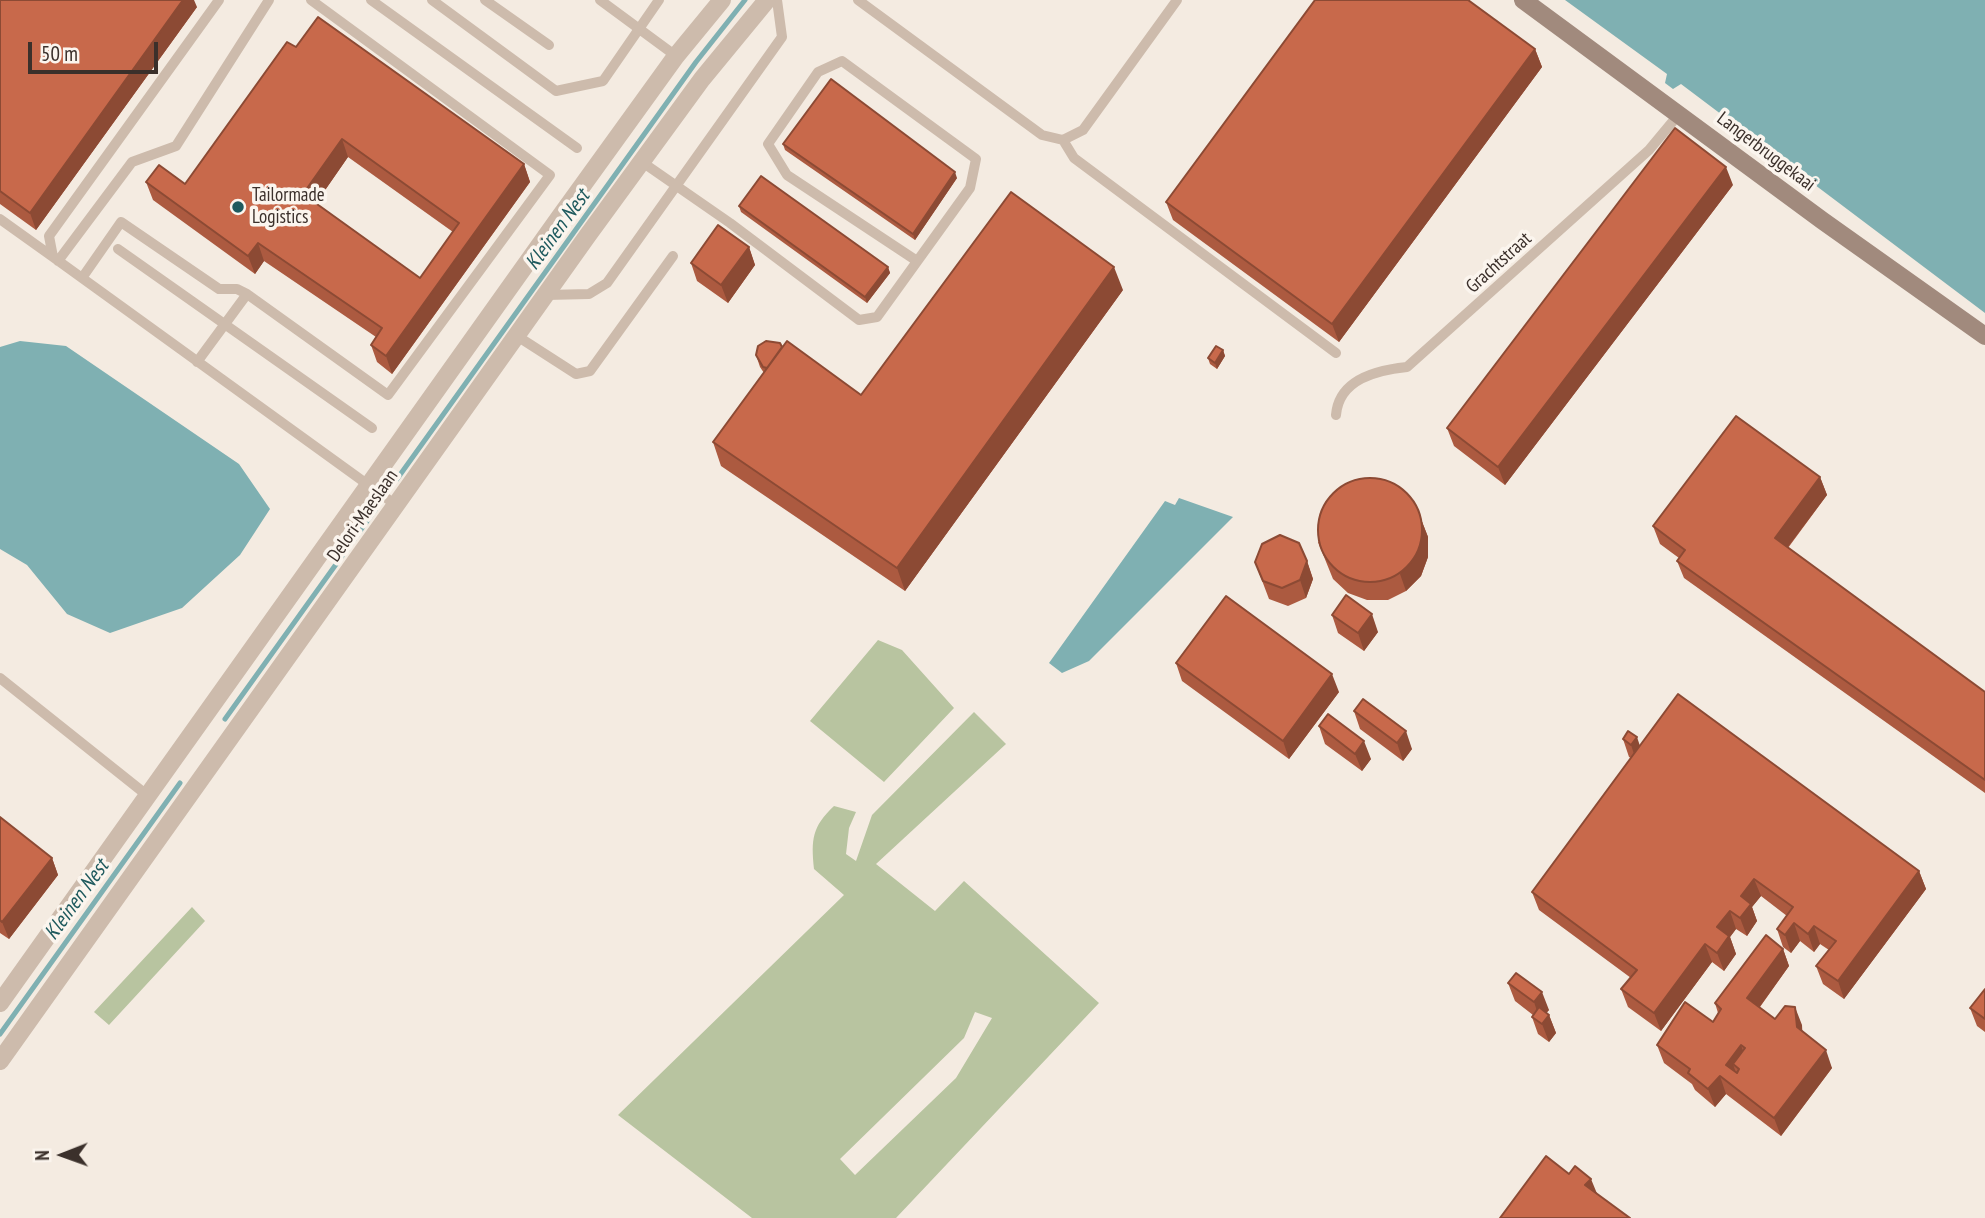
<!DOCTYPE html>
<style>
body{margin:0}
#map{position:relative;width:1985px;height:1218px;overflow:hidden;background:#f4ebe1;font-family:"PT Sans Narrow",sans-serif}
canvas{display:block}
.north{position:absolute;left:28px;top:1120px;width:70px;height:70px;-webkit-text-stroke:5px #fbf5ee;paint-order:stroke;rotate:269deg;font-size:19px;font-weight:700;line-height:28px;text-align:center;color:#3b302b}
.north::after{content:'';display:block;margin:auto;width:24px;height:32px;background:#3b302b;clip-path:polygon(50% 0,100% 100%,50% 72%,0 100%)}
.scale{position:absolute;left:28px;top:42px;width:130px;height:32px;box-sizing:border-box;border:4px solid #3b302b;border-top:0;padding-left:9px;font-size:21px;line-height:24px;white-space:nowrap;color:#3b302b;-webkit-text-stroke:5px #fbf5ee;paint-order:stroke}
</style>
<div id="map">
<canvas width="1985" height="1218"></canvas>
<div class="north">N</div>
<div class="scale">50 m</div>
</div>
<script>
const ctx = document.querySelector('canvas').getContext('2d');
ctx.lineJoin = 'round';
function paint(path, color) { ctx.fillStyle = color; ctx.fill(path, 'evenodd'); }
function stroke(path, color, width, dash) { ctx.strokeStyle = color; ctx.lineWidth = width; ctx.lineCap = dash ? 'butt' : 'round'; ctx.setLineDash(dash || []); ctx.stroke(path); }
function label(font, color, halo, rows, align = 'center') {
  ctx.font = font + ' "PT Sans Narrow",sans-serif'; ctx.lineWidth = 7; ctx.setLineDash([]); ctx.textBaseline = 'middle'; ctx.strokeStyle = halo; ctx.fillStyle = color; for (const [text, x, y, turn = 0] of rows) {
    ctx.save(); ctx.translate(x, y); ctx.rotate((+turn || 0) * Math.PI / 180); ctx.textAlign = isNaN(turn) ? turn : align; if (halo) ctx.strokeText(text, 0, 0); ctx.fillText(text, 0, 0); ctx.restore();
  }
}
paint(new Path2D(`
 M878,640L902,650L954,708L884,782L810,721Z
 M974,712L1006,744L876,864L935,911L964,881L1099,1003L896,1218H752L618,1115L844,895L814,869C811,839 812,827 834,806L856,812L849,828L846,854L856,861L872,815ZM975,1012L992,1018L956,1078L855,1175L840,1159L964,1038Z
 M192,907L205,921L109,1025L94,1012Z`), '#b8c4a0');
paint(new Path2D(`
 M1565,0H1985V313L1681,84L1673,89L1665,83L1667,74Z
 M20,341L66,346L239,464L270,509L240,555L182,608L110,633L67,614L27,565L0,549V347Z
 M1179,498L1233,517L1089,661L1062,673L1049,663L1165,501L1175,505Z`), '#7fb0b2');
stroke(new Path2D(`
 M397,479L696,62L745,0
 M225,719L375,510
 M0,1034L180,783`), '#7fb0b2', 5);
stroke(new Path2D(`
 M219,0L49,236L53,257L396,505
 M371,0L577,148
 M432,0L556,91L603,81L659,0
 M485,0L549,45
 M600,0L676,56
 M858,0L1042,135L1063,140L1074,158L1336,353
 M1063,140L1083,130L1177,0
 M642,162L730,223L859,320L877,317L970,188L976,159L842,61L818,72L768,144L787,175L917,261
 M0,219L53,257
 M118,249L372,428
 M58,261L132,162L176,146L269,0
 M82,278L121,222L219,289H237L247,294
 M546,295L589,294L607,283L782,37L777,0
 M517,336L576,374L590,371L673,256
 M197,362L247,294L388,395L550,175L311,0
 M1336,415C1339,379 1377,370 1407,367L1649,150L1679,114
 M0,678L148,796`), '#cdbbac', 10);
stroke(new Path2D(`
 M0,1003L559,218L676,56L722,0
 M0,1061L588,235L702,79L767,0`), '#cdbbac', 18);
stroke(new Path2D(`
 M1523,0L1823,221L1985,336`), '#a18a7d', 18);
paint(new Path2D(`
 M0,0L197,7L36,230L0,204Z
 M296,47L524,164L530,182L392,374L377,362L371,345L376,337L264,261L255,274L153,200L146,182L185,184ZM348,157L453,232L420,278L316,203Z
 M1535,49L1542,67L1339,342L1173,220L1166,202Z
 M783,144L957,178L915,240L785,150Z
 M1733,185L1505,485L1454,446L1447,428Z
 M739,206L888,267L890,273L867,303L741,212Z
 M749,247L755,265L728,303L697,281L691,263Z
 M1123,290L905,591L721,466L713,442L764,373L760,367L756,355L782,347L861,395Z
 M1223,350L1225,356L1217,369L1210,364L1208,358Z
 M1820,477L1827,495L1788,548L1985,692V793L1684,578L1677,561L1679,558L1660,544L1653,526Z
 M1421,519L1428,537V557L1421,576L1406,591L1388,600H1367L1348,593L1333,579L1318,542Z
 M1307,561L1313,579L1306,598L1288,606L1269,599L1255,562Z
 M1332,615L1378,632L1364,651L1338,633Z
 M1176,663L1339,692L1289,759L1182,681Z
 M1354,711L1412,749L1403,761L1360,729Z
 M1319,726L1371,759L1362,771L1325,744Z
 M1623,739L1919,871L1926,889L1844,999L1823,984L1816,966L1829,950L1820,944L1814,952L1800,941L1791,953L1783,947L1777,929L1787,916L1761,896L1752,907L1757,921L1747,936L1736,929L1730,937L1736,954L1724,971L1712,962L1661,1031L1628,1007L1621,989L1631,978L1539,910L1532,892L1631,758L1629,757Z
 M0,817L52,858L58,875L9,939L0,933Z
 M1783,949L1789,966L1760,1007L1775,1019L1802,1025V1031L1832,1068L1781,1136L1726,1094L1715,1107L1695,1090L1692,1084L1664,1063L1657,1045L1713,1022L1718,1013L1715,1003Z
 M1508,983L1549,1010L1546,1013L1549,1015L1556,1033L1549,1042L1538,1034L1532,1017L1533,1015L1515,1001Z
 M1985,989V1032L1977,1026L1970,1008Z`), '#ac5a40');
paint(new Path2D(`
 M183,0H194L197,7L36,230L30,213Z
 M1535,49L1542,67L1339,342L1332,324Z
 M342,139L348,157L310,212L303,194Z
 M524,164L530,182L392,374L386,356Z
 M1726,167L1733,185L1505,485L1498,467Z
 M955,172L957,178L915,240L913,234Z
 M258,243L264,261L255,274L248,256Z
 M749,247L755,265L728,303L721,285Z
 M888,267L890,273L867,303L865,297Z
 M1114,267L1123,290L905,591L897,568Z
 M1223,350L1225,356L1217,369L1215,363Z
 M1820,477L1827,495L1781,556L1775,538Z
 M1421,519L1428,537V557L1421,576L1406,591L1400,574Z
 M1307,561L1313,579L1306,598L1300,580Z
 M1372,614L1378,632L1364,651L1358,633Z
 M1332,674L1339,692L1289,759L1283,741Z
 M1406,731L1412,749L1403,761L1397,743Z
 M1637,737L1643,755L1637,763L1631,745Z
 M1364,741L1371,759L1362,771L1355,754Z
 M52,858L58,875L9,939L2,922Z
 M1919,871L1926,889L1844,999L1838,981Z
 M1754,879L1761,896L1752,907L1757,921L1747,936L1740,918L1741,896Z
 M1730,911L1736,929L1730,937L1736,954L1724,971L1717,953V927Z
 M1794,923L1800,941L1791,953L1785,935Z
 M1814,926L1820,944L1814,952L1808,934Z
 M1705,944L1712,962L1661,1031L1654,1013Z
 M1783,949L1789,966L1753,1016L1747,998Z
 M1542,992L1549,1010L1540,1020L1534,1002Z
 M1795,1007L1802,1025L1803,1045L1797,1027Z
 M1549,1015L1556,1033L1549,1042L1542,1024Z
 M1741,1045L1747,1063L1733,1064L1737,1076L1726,1065Z
 M1826,1050L1832,1068L1781,1136L1774,1118Z
 M1720,1076L1726,1094L1715,1107L1708,1089Z
 M1591,1179L1598,1196L1585,1185Z`), '#8c4a34');
const building = new Path2D(`
 M0,0H183L30,213L0,191Z
 M1315,0H1468L1535,49L1332,324L1166,202Z
 M318,17L524,164L386,356L371,345L382,328L258,243L248,256L146,182L159,165L185,184L287,42L296,47ZM342,139L459,223L420,278L303,194Z
 M831,79L955,172L913,234L783,144Z
 M1675,128L1726,167L1498,467L1447,428Z
 M761,176L888,267L865,297L739,206Z
 M1011,192L1114,267L897,568L713,442L787,341L861,395Z
 M718,225L749,247L721,285L691,263Z
 M766,341L780,343L782,347L767,368L763,367L756,355L758,346Z
 M1216,346L1223,350L1215,363L1208,358Z
 M1736,416L1820,477L1775,538L1985,692V780L1677,561L1685,550L1653,526Z
 M1318 530a52 52 0 1 1 104 0a52 52 0 1 1-104 0Z
 M1280,535L1299,543L1307,561L1300,580L1282,588L1263,581L1255,562L1262,544Z
 M1346,595L1372,614L1358,633L1332,615Z
 M1226,596L1332,674L1283,741L1176,663Z
 M1678,694L1919,871L1838,981L1816,966L1836,941L1814,926L1808,934L1794,923L1785,935L1777,929L1793,907L1754,879L1741,896L1751,904L1740,918L1730,911L1717,927L1729,936L1717,953L1705,944L1654,1013L1621,989L1637,970L1532,892Z
 M1363,699L1406,731L1397,743L1354,711Z
 M1328,714L1364,741L1355,754L1319,726Z
 M1628,731L1637,737L1631,745L1623,739Z
 M0,817L52,858L2,922L0,920Z
 M1766,935L1783,949L1747,998L1775,1019L1785,1006L1795,1007L1797,1027L1826,1050L1774,1118L1720,1076L1708,1089L1688,1073L1690,1069L1657,1045L1685,1002L1713,1022L1721,1009L1715,1003ZM1741,1045L1745,1048L1733,1064L1739,1069L1737,1073L1726,1065Z
 M1516,973L1542,992L1534,1002L1508,983Z
 M1985,989V1019L1970,1008Z
 M1539,1007L1549,1015L1542,1024L1532,1017Z
 M1546,1156L1569,1174L1575,1166L1591,1179L1585,1185L1630,1218H1500Z`);
paint(building, '#c8694b');
stroke(building, '#8c4a34', 2);
for (const [x, y, r, color] of [
 [238,207,7,"#1f5a5e"]
]) { const dot = new Path2D(); dot.arc(x, y, r, 0, 2 * Math.PI); ctx.fillStyle = color; ctx.fill(dot); stroke(dot, '#fbf5ee', 2.5); }
label('19px', '#3b302b', '#fbf5ee', [
 ["Langerbruggekaai",1766,152,37],
 ["Grachtstraat",1499,263,-42],
 ["Delori-Maeslaan",363,516,-55]
]);
label('19px', '#3b302b', '#fbf5ee', [
 ["Tailormade",252,196],
 ["Logistics",252,218]
], 'left');
label('italic 21px', '#1f5a5e', '#fbf5ee', [
 ["Kleinen Nest",558,230,-54],
 ["Kleinen Nest",77,900,-54]
]);
</script>
